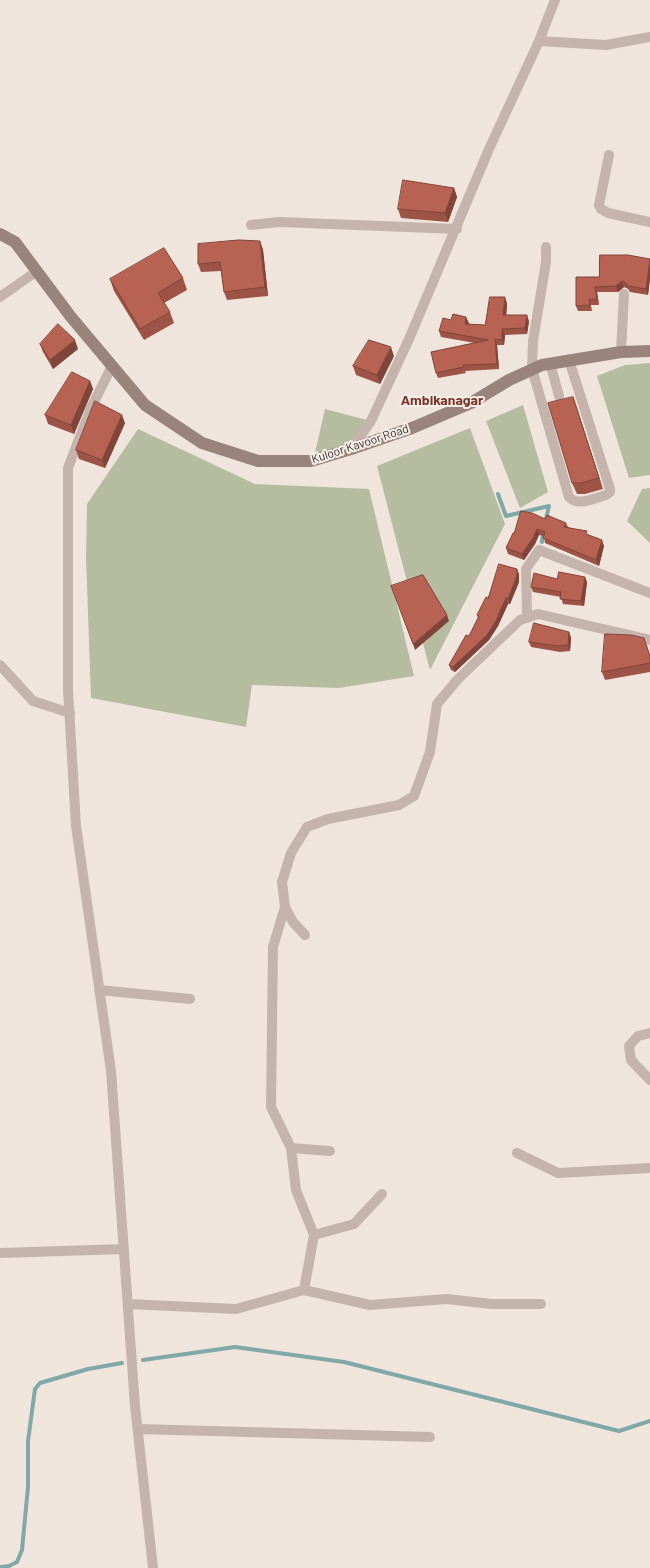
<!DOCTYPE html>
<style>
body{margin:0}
canvas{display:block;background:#efe5dd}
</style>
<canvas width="650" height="1568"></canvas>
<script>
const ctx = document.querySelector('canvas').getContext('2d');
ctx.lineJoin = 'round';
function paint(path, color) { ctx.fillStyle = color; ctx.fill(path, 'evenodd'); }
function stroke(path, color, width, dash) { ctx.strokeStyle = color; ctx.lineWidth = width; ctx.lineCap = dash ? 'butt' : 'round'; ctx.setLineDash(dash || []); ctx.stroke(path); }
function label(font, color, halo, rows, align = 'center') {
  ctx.font = font + ' Barlow,sans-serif'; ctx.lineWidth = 4; ctx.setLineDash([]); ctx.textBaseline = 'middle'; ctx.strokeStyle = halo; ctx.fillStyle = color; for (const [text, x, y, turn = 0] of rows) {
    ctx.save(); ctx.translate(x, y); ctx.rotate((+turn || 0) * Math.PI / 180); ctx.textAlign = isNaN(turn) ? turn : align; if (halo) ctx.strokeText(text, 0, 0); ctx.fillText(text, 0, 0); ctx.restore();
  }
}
paint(new Path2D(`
 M650,363V475L629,478L597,376L625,365Z
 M523,405L548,492L520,508L486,421Z
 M325,409L371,421L350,444L314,457Z
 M470,428L505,524L430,670L377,466Z
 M138,429L255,484L369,489L414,676L339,688L252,685L246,727L91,698L86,557L87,504Z
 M650,488V543L627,521L642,489Z`), '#b5bc9f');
stroke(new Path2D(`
 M498,494L506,516L549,506L546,519
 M542,542L543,533
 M143,1360L235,1347L344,1362L619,1431L650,1421
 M0,1567L9,1566L17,1562L22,1550L28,1487V1441L35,1389L40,1383L88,1369L122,1363`), '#80a8a6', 4);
stroke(new Path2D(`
 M539,41L606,45L650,37
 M609,155L599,205L601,209L608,213L650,222
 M251,225L279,222L457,229
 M546,247V262L533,341L532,369L569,497C578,507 595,498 606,495L610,492V489L569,360
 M0,297L37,271
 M621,352L624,294
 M550,363L559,396
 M112,366L91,408L68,468V689L76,826L111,1071L135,1406L153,1568
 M351,449L371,421L409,339L489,149L539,41L555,0
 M527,618L526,569L539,550L650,593
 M0,665L33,701L70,713
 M285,907L273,947L271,1107L291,1148L296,1190L314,1235
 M305,935L293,922L285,907L282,882L291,853L307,827L328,819L399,805L414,796L430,752L437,704L458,679L520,620L538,614L650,640
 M99,990L190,999
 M650,1033L638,1036L629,1046L631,1060L650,1080
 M291,1148L330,1151
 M517,1153L558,1173L650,1168
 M0,1253L124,1249
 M304,1290L370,1305L446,1299L492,1304H541
 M128,1304L236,1309L304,1290L314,1235L354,1224L382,1194
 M138,1429L430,1437`), '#c5b4ab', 10);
stroke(new Path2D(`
 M0,234L15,242L71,317L145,405L202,443L258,461H311L351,449L412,428L471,403L509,380L542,365L621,352L650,351`), '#99847c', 12);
paint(new Path2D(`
 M454,188L457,197L448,222L401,218L398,209Z
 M260,241L263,250L268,296L227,300L224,292L221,271L201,272L198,264Z
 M650,259V278L648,295L630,292L628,289L624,287L618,292H597L599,305H591L592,311H578L576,306L599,277Z
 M183,278L187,290L164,303L170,312L174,323L144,340L114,291L110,279Z
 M507,303L506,315L529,321L527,334L505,335L504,345H497L499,369L465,371L466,373L438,378L436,373L475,343L441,337L439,331L469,323L468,324L485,325Z
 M40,344L78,349L53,369L43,352Z
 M394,356L380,384L356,375L353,366Z
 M90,381L93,389L74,434L48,424L45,415Z
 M573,397L603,489L585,494H577L572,483Z
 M125,423L105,468L79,459L76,450Z
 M545,519L566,523L568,527L589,535L604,546L599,566L545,543L544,536L539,535L535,544L524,560L508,554L506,548L514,533Z
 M519,574V582L510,604H508L498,626L489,640L455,672L451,670L449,665L469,636L478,618L477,615L488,598Z
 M557,579L587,582L584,606L563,604L561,597L533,592L531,587Z
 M569,632L571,638L570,651L560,652L531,647L529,642Z
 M650,656V672L605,680L602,672Z`), '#9d5447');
paint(new Path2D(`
 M454,188L457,197L448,222L445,213Z
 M260,241L263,250L268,296L265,287Z
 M650,259V278L648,295L646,289Z
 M622,281L624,287L618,292L616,286Z
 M595,287L597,292L599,305L597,299Z
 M505,297L507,303L506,321L503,315Z
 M527,315L529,321L527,334L525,328Z
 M466,317L469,323L467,330L465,324Z
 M502,329L505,335L504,345L502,340Z
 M495,339L497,345L499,369L497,364Z
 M75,340L78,349L53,369L50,360Z
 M391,347L394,356L380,384L377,375Z
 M90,381L93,389L74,434L71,425Z
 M573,397L577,408L603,489L599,478Z
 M122,415L125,423L105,468L102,460Z
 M537,529L539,535L535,544L524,560L522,554Z
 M602,540L604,546L599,566L596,560Z
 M517,569L519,574V582L510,604L508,599Z
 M585,577L587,582L584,606L581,601Z
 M506,598L508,604L498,626L489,640L455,672L453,667Z
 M447,615L449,621L415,650L413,644Z
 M569,632L571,638L570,651L568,645Z`), '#80453a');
const building = new Path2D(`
 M403,180L454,188L445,213L398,209Z
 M239,240L260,241L265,287L224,292L220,262L198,264V244Z
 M164,248L183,278L158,293L170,312L140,329L110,279Z
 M600,255H628L650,259L646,289L628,286L626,283L622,281L616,286L595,287L597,299L589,300L590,305L576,306V277H599Z
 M490,297H505L503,315H527L525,328L502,329V340L495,339L497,364L463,365L464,367L436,373L431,352L488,340L439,331L443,318L451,320L453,314L466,317L465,324L485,325Z
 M58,324L75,340L50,360L40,344Z
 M369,340L391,347L377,375L353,366Z
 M72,372L90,381L71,425L45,415Z
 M573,397L599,478L581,483H572L548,403Z
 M95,401L122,415L102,460L76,450Z
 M521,511L532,513L545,519L547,515L566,523L564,527L587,531L586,534L602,540L596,560L543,538L545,532L537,529L533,538L522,554L506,548L513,533H514Z
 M499,564L517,569V576L508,599L506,598L496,621L487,635L453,667L449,665L466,635L469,636L479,616L477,615L486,597L488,598Z
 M559,572L585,577L581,601L560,599L561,592L531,587L534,573L557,579Z
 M423,575L447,615L413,644L391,586Z
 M534,623L569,632L568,645L558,646L529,642Z
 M605,634L631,635L644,638L650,656V663L602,672Z`);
paint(building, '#b76253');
stroke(building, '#80453a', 1);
label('12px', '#342b29', '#f7efe9', [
 ["Kuloor Kavoor Road",360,444,-18]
]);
label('bold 14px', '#79372c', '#f7efe9', [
 ["Ambikanagar",442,400]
]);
</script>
